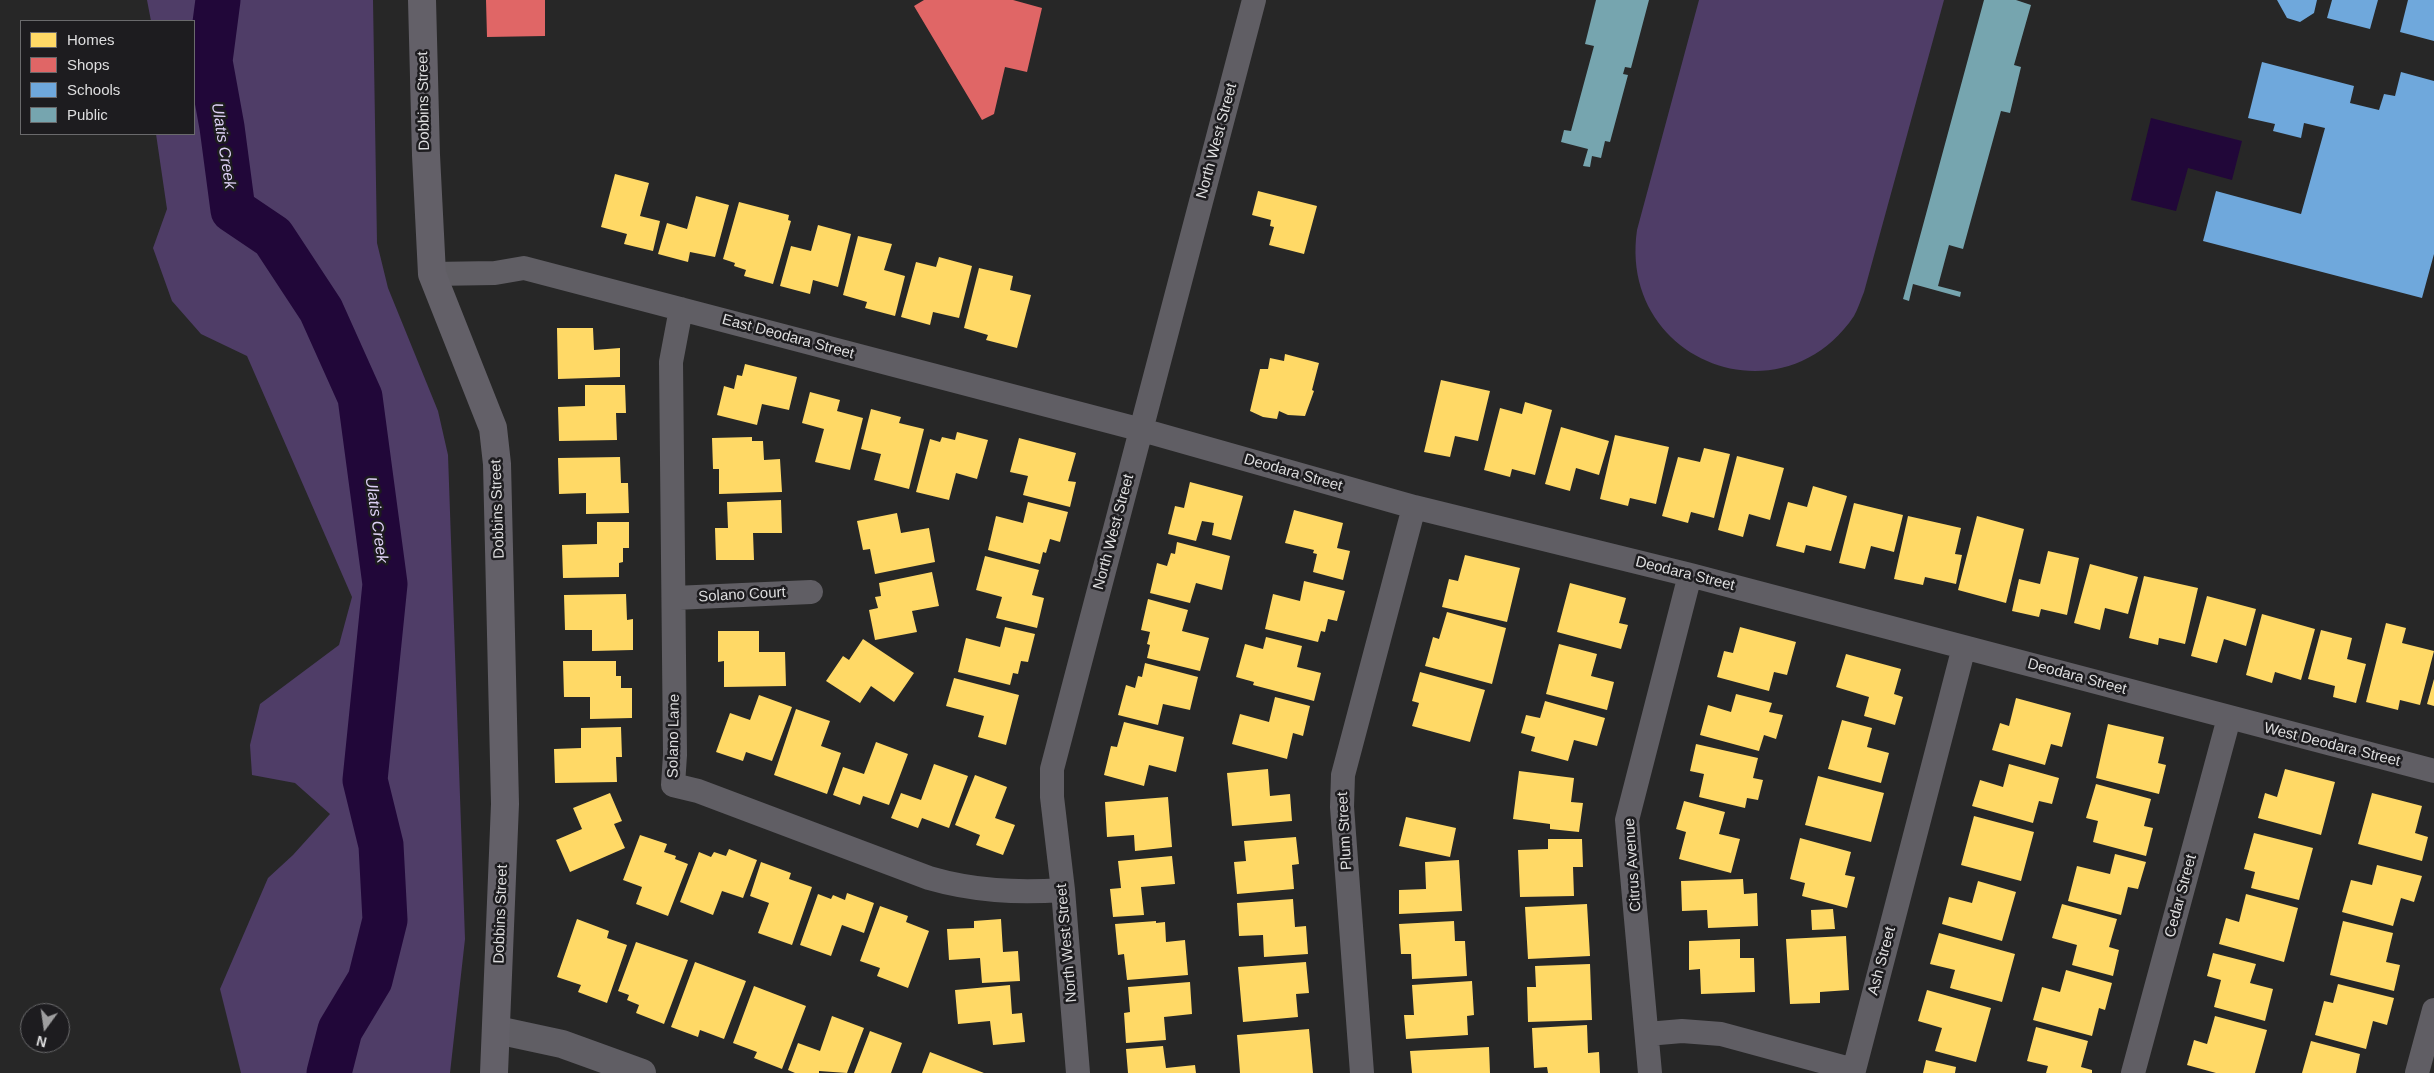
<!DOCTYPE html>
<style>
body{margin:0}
#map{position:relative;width:2434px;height:1073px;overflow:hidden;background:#272727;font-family:Helvetica,sans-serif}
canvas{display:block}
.legend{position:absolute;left:20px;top:20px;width:175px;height:115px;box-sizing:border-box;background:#1d1c1f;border:1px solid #6a6a6c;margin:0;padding:6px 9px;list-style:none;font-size:15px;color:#dededf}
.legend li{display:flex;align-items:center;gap:10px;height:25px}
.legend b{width:25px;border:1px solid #6a6a6c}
.north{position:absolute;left:20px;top:1003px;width:50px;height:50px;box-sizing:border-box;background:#1d1c1f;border:1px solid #6a6a6c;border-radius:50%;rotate:194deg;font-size:14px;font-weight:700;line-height:20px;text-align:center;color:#dededf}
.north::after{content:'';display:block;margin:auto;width:18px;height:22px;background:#9e9e9f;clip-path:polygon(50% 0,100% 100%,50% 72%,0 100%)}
</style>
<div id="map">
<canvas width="2434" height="1073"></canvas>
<ul class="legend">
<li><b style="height:14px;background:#ffd966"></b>Homes</li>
<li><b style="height:14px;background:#e06666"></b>Shops</li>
<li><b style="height:14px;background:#6fa8dc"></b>Schools</li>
<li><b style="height:14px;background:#76a5af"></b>Public</li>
</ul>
<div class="north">N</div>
</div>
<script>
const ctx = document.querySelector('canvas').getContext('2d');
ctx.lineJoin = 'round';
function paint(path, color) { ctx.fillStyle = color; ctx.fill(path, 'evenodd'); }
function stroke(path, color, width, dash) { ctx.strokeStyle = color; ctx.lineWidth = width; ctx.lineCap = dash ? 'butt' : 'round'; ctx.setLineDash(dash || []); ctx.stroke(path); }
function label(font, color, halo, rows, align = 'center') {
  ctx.font = font + ' Helvetica,sans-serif'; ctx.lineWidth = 5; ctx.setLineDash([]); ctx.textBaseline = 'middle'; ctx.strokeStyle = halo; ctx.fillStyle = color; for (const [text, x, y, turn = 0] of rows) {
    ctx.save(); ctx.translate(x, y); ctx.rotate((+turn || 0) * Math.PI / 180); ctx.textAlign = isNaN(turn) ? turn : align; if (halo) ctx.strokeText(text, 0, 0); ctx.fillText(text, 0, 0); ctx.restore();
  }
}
paint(new Path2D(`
 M147,0H373L377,243L388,288L438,411L448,455L465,939L450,1073H241L220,989L268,878L293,855L330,814L295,783L252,775L250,745L260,704L339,645L352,597L247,356L201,334L172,301L153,248L167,209L156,134H194V21H151Z
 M1699,0H1944L1864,292C1861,299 1858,309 1854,316C1781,424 1618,361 1637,230Z`), '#4f3d67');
paint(new Path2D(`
 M2151,118L2242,141L2232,180L2188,168L2176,211L2131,200Z`), '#210739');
paint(new Path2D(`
 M615,174L649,183L640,216L660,221L653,251L624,244L627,234L601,227Z
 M1258,191L1317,206L1304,254L1269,245L1274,227L1270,226L1271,220L1252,215Z
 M696,196L729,205L715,257L690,252L688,262L658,254L667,223L687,229Z
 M739,202L789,215L788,220L791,221L773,284L744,276L746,270L734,266L735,263L723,259Z
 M818,225L851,234L838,287L813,280L810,294L780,286L791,246L811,251Z
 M858,236L892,244L884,270L905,276L895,316L865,308L867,302L843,295Z
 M939,257L972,266L959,318L933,312L930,325L901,317L916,262L936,267Z
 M979,268L1013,276L1010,290L1031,295L1017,348L986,340L988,335L964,328Z
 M557,328H593L594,350L620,348V377L558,379Z
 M1285,354L1319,363L1312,390L1314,391L1305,416L1288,415L1279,411L1277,419L1263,417L1250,411L1260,369H1268L1270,358L1284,361Z
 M745,364L797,377L789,410L762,404L757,425L717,415L724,386L734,389L737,375L742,376Z
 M1441,380L1490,391L1478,441L1455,436L1450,457L1424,452Z
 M585,385H625L626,413H616L617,440L559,441L558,407L585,406Z
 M810,392L840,400L837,411L863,418L850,470L815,462L824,429L802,423Z
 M1525,402L1552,410L1535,475L1512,469L1510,477L1484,470L1500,408L1522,414Z
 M871,409L901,417L899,423L924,429L909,489L874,480L881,454L861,449Z
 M1561,427L1609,441L1599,475L1576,468L1570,491L1545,484Z
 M957,432L988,440L977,479L956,473L949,500L916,492L930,439L940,442L942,437L955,440Z
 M1615,435L1669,447L1656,504L1630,498L1628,506L1600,499Z
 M752,437V441H763L764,460L780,459L782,492L719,494V469H713L712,438Z
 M1019,438L1076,453L1068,481L1076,482L1070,507L1023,495L1028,476L1010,472Z
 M1704,448L1730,454L1714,518L1691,512L1688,523L1662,516L1678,457L1700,462Z
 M1737,456L1784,468L1770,520L1749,514L1743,537L1718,530Z
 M620,457L621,483H628L629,513L586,514V493L559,494L558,458Z
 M1190,482L1243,496L1231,540L1212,535L1214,523L1202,521L1196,541L1168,534L1175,506L1184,508Z
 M1813,486L1847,496L1831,551L1806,545L1804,553L1776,546L1788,502L1807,507Z
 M781,500L782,533H753L754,560H716L715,528H728L727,502Z
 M1028,502L1068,512L1060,542L1050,539L1046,553L1043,552L1040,564L988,550L996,516L1023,523Z
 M1854,503L1903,515L1894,552L1871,546L1865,569L1839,563Z
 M1294,510L1343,523L1337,548L1350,551L1343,580L1313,572L1317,554L1313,553L1314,550L1285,543Z
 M897,513L901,533L929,528L935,562L875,574L870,549L863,550L857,521Z
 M1908,516L1961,528L1955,554L1962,555L1956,584L1925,577L1923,585L1894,579Z
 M1977,516L2024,529L2006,603L1958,590Z
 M597,522H629V548H623V562L619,563V577L563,578L562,545L597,544Z
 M1177,542L1230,556L1222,590L1196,583L1190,603L1150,593L1157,563L1167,566L1171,553L1175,554Z
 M2048,551L2079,558L2067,615L2041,609L2039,617L2012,611L2019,579L2040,584Z
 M1465,555L1520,568L1507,622L1442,607L1449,579L1458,581Z
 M985,556L1039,570L1032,595L1044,598L1037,628L996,618L1002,597L976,590Z
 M2090,564L2138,577L2128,614L2105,608L2100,630L2074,623Z
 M932,572L939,606L912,611L917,632L875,640L869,610L878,608L875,597L881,596L879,583Z
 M2144,576L2198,588L2185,644L2159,638L2158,645L2129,638Z
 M1304,581L1345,591L1337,621L1328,619L1325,632L1321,631L1318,642L1265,629L1273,594L1300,601Z
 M1570,583L1626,598L1619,623L1628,625L1621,649L1557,632Z
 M626,594L627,620L633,619V650L592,651V630H565L564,595Z
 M2207,596L2256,609L2246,646L2224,639L2217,663L2191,656Z
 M1148,599L1188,610L1182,631L1209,638L1200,671L1147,658L1150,645L1147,644L1150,632L1141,630Z
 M1447,612L1506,628L1492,684L1425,666L1433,637L1439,639Z
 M2262,614L2315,629L2301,680L2275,672L2272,683L2246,675Z
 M2386,623L2406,628L2402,643L2434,651L2420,705L2400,700L2398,710L2366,702Z
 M1005,627L1035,634L1028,662L1021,661L1018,674L1013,673L1010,685L958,672L966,638L1000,647Z
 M1740,627L1796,642L1787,675L1774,672L1769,691L1717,677L1724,651L1733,653Z
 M2321,630L2352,638L2347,659L2366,664L2356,703L2333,697L2335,686L2308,679Z
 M718,631H759V652H785L786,686L724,687V661L718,662Z
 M1266,637L1302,646L1297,667L1321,673L1314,701L1253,685L1254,682L1236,677L1245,644L1263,649Z
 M863,639L914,673L894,702L871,686L860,703L826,681L843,656L849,660Z
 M1559,644L1597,654L1591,676L1614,682L1607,710L1546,694Z
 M1846,654L1901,669L1894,694L1903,697L1895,725L1864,716L1869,697L1836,687Z
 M563,661H616V676H621V688H632V718L590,719V697H564Z
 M1145,663L1198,677L1190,710L1163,704L1158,725L1118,715L1126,685L1135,688L1138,676L1142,677Z
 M1420,672L1485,690L1470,742L1412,726L1419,703L1412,701Z
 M954,678L1019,695L1006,745L978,737L984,716L946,706Z
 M2434,679V706L2427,704Z
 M1736,694L1772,703L1769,712L1783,715L1776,739L1764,735L1759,751L1700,735L1708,705L1731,712Z
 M759,695L792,707L772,761L746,752L743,761L716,752L730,713L750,720Z
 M1275,697L1310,706L1303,736L1293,733L1287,759L1232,744L1240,714L1269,722Z
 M2016,698L2071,713L2062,747L2051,744L2045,765L1992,750L2000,723L2009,726Z
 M1545,701L1605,718L1597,746L1574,740L1568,761L1531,751L1535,737L1521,733L1526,715L1540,718Z
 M796,709L830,721L821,746L841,753L827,794L774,775Z
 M1842,720L1872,728L1867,747L1889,753L1881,783L1828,769Z
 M1124,722L1184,737L1176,772L1149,765L1144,786L1104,775L1111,746L1117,747Z
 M2108,724L2164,737L2158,763L2166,765L2159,794L2096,778Z
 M621,727L622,757H616L617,782L555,783L554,749L581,748V728Z
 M876,742L908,754L889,805L863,796L860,805L833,795L843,767L864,774Z
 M1696,744L1758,758L1753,778L1763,780L1758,800L1747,798L1745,808L1699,797L1704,774L1690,771Z
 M934,764L968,776L949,828L922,818L918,828L891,818L901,793L921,800Z
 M2009,764L2059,778L2052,804L2039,801L2033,823L1972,806L1980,780L2003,787Z
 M1268,769L1270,796L1290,794L1292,821L1232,826L1227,773Z
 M2285,769L2335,782L2321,835L2258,818L2265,793L2277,797Z
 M1519,771L1574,778L1571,802L1583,803L1579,832L1550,829V824L1513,819Z
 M975,775L1007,787L995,818L1015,825L1003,855L976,845L980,835L955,825Z
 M1818,776L1884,793L1871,842L1805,825Z
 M2096,784L2151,799L2144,826L2153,828L2146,856L2093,842L2098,821L2086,818Z
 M610,793L622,821L614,824L625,848L570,872L556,840L582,829L573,808Z
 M2372,793L2422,806L2415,833L2428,837L2422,861L2358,844Z
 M1168,797L1172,847L1135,851L1134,835L1107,837L1105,802Z
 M1684,801L1725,812L1719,834L1740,839L1731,873L1679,859L1686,832L1676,829Z
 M1974,816L2034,832L2021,881L1961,865Z
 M1406,817L1456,828L1450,857L1399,846Z
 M2254,833L2313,848L2299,900L2251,888L2255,872L2244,869Z
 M640,835L667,844L664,852L676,856L675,859L688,864L668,916L636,904L642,887L623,880Z
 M1296,837L1299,864L1292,865L1294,889L1237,894L1234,862L1246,861L1244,841Z
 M1800,838L1851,852L1845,875L1855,877L1847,908L1802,896L1805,883L1790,879Z
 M1548,839H1582L1583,867H1573L1574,896L1520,897L1518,850L1548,849Z
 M729,849L757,860L743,898L722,891L713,915L680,902L699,852L711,857L714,852L726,856Z
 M2115,854L2146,862L2138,889L2128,887L2121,915L2068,901L2077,866L2110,874Z
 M1172,856L1175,884L1141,887L1144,915L1113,917L1110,889L1121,888L1118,861Z
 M1459,860L1462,911L1399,914V890L1426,889L1425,862Z
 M761,862L791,873L789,879L812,887L792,945L758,933L769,903L750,896Z
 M2377,865L2422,876L2414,902L2401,898L2393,926L2342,912L2351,880L2372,885Z
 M1743,879L1744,894L1757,893L1758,926L1708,928L1707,910L1682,911L1681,881Z
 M1978,881L2016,892L2002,941L1942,924L1949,897L1972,903Z
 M847,893L874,903L864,933L842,925L831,956L800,945L818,894L831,899L833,895L845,900Z
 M2246,894L2298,908L2284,962L2219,944L2226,918L2239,922Z
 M1293,899L1295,927L1306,926L1308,954L1264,957L1263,935L1239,936L1237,903Z
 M1587,904L1590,956L1528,959L1525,907Z
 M2062,904L2117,919L2109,947L2119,950L2113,976L2072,965L2077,945L2052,938Z
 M880,906L908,916L906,922L929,931L908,988L877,976L880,968L860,961Z
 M1833,909L1835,929L1812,930L1811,910Z
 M577,919L609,931L607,938L627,945L607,1003L578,992L581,985L557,977Z
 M1001,919L1003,952L1018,951L1020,981L982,983L980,958L949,960L947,929L974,928V921Z
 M1156,921V923L1165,922L1166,942L1185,940L1188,975L1127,980L1124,954L1118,955L1115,924Z
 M1454,921L1455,941H1465L1467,976L1412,979L1411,954H1401L1399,924Z
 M2343,921L2393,933L2386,962L2400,965L2394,991L2330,975Z
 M1939,933L2015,954L2002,1002L1950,988L1955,970L1930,964Z
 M1846,936L1849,990L1820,992V1003L1790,1004L1786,939Z
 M1740,939V958H1754L1755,992L1701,994L1700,969L1689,970V941Z
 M636,942L688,960L664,1024L636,1013L639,1005L627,1000L629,995L618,991Z
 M2213,953L2256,964L2250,983L2273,989L2265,1021L2214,1007L2221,980L2207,976Z
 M695,962L746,981L724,1039L700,1030L698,1037L671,1027Z
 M1306,962L1309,993L1296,994L1298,1017L1243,1022L1238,967Z
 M1590,964L1592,1020L1528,1022L1527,987H1536L1535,966Z
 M2066,970L2112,983L2105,1010L2099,1008L2092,1036L2033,1020L2042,987L2060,992Z
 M1472,981L1474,1015L1467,1016L1468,1035L1406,1039L1404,1015H1414L1412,985Z
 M1190,982L1192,1014L1164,1017L1166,1040L1126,1043L1124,1013L1130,1012L1128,987Z
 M2338,984L2394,998L2387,1025L2373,1021L2366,1049L2315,1035L2324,1001L2333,1003Z
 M1010,985L1012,1014L1022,1013L1025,1042L993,1045L990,1021L958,1024L955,990Z
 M754,986L806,1006L782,1069L754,1058L757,1052L733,1043Z
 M1927,990L1991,1008L1976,1062L1935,1051L1942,1028L1918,1021Z
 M832,1016L864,1028L847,1073L819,1071V1073H795L788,1070L798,1043L820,1051Z
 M2215,1016L2267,1030L2255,1073H2216L2187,1065L2194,1040L2207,1044Z
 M1587,1025L1588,1053L1599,1052L1600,1073H1548L1547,1067L1534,1068L1532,1028Z
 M2036,1027L2088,1041L2081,1067L2092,1070V1073H2046L2048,1066L2027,1061Z
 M1309,1029L1313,1073H1240L1237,1035Z
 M870,1031L902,1043L891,1073H854Z
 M2311,1041L2360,1054L2356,1073H2302Z
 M1163,1046L1166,1068L1195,1065L1196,1073H1128L1126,1049Z
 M1489,1047L1490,1073H1412L1410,1051Z
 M930,1052L984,1073H922Z
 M1926,1060L1956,1067L1955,1073H1923Z`), '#ffd966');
paint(new Path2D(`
 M486,0H545V36L487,37Z
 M924,0H1013L1042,8L1027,72L1005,67L994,114L982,120L914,6Z`), '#e06666');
paint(new Path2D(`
 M2277,0H2317L2314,13L2300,22L2287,18Z
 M2332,0H2378L2370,29L2327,18Z
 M2408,0H2434V41L2400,32Z
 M2262,62L2354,86L2350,103L2379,110L2384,94L2395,96L2401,72L2434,81V254L2422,298L2203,241L2216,191L2301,214L2325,128L2304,123L2301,138L2273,131L2275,124L2248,118Z`), '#6fa8dc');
paint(new Path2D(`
 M1596,0H1649L1631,68L1625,67L1623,74L1628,75L1610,142L1605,141L1601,158L1592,156L1590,167L1583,166L1588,149L1561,142L1564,130L1571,131L1594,46L1585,44Z
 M1984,0H2016L2031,5L2014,65L2021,67L2010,113L2001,111L1963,249L1949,245L1938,286L1961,292L1960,297L1913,284L1909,301L1903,299Z`), '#76a5af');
stroke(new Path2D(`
 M218,0L210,61L222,127L233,210L273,237L321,310L360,397L385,584L365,780L381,845L385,920L370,980L340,1030L329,1073`), '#210739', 45);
stroke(new Path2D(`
 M432,274L495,273L524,268L1142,430L1414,507L1690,575L2434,771
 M681,309L671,362L675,755L673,785L698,791L929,878C974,891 1016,893 1063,890
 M674,598L811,592
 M1647,1034L1682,1031L1721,1034L1854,1070L1964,647
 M1078,1073L1063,890L1052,797V769L1254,0
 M1362,1073L1342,807L1343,775L1414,507
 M1650,1073L1627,820L1690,575
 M2133,1073L2229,718
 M2417,1073L2434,1010`), '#605e64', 24);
stroke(new Path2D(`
 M497,1030L562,1044L642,1073`), '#605e64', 28);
stroke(new Path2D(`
 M422,0L426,155L432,274L493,428L497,464L505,804L494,1073`), '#636068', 28);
label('15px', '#dededf', '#1d1c1f', [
 ["Dobbins Street",424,101,-91],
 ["North West Street",1217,141,-75],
 ["East Deodara Street",788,337,15],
 ["Deodara Street",1293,473,16],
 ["Dobbins Street",498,509,-92],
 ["North West Street",1114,532,-75],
 ["Deodara Street",1685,574,14],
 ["Solano Court",742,595,-3],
 ["Deodara Street",2077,677,15],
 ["Solano Lane",674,736,-89],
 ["West Deodara Street",2332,745,14],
 ["Plum Street",1345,831,-93],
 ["Citrus Avenue",1633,865,-94],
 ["Cedar Street",2181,896,-75],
 ["Dobbins Street",501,914,-88],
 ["North West Street",1067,943,-95],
 ["Ash Street",1882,961,-75]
]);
label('italic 16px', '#ded1f5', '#1d1c1f', [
 ["Ulatis Creek",223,146,81],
 ["Ulatis Creek",376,520,82]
]);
</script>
